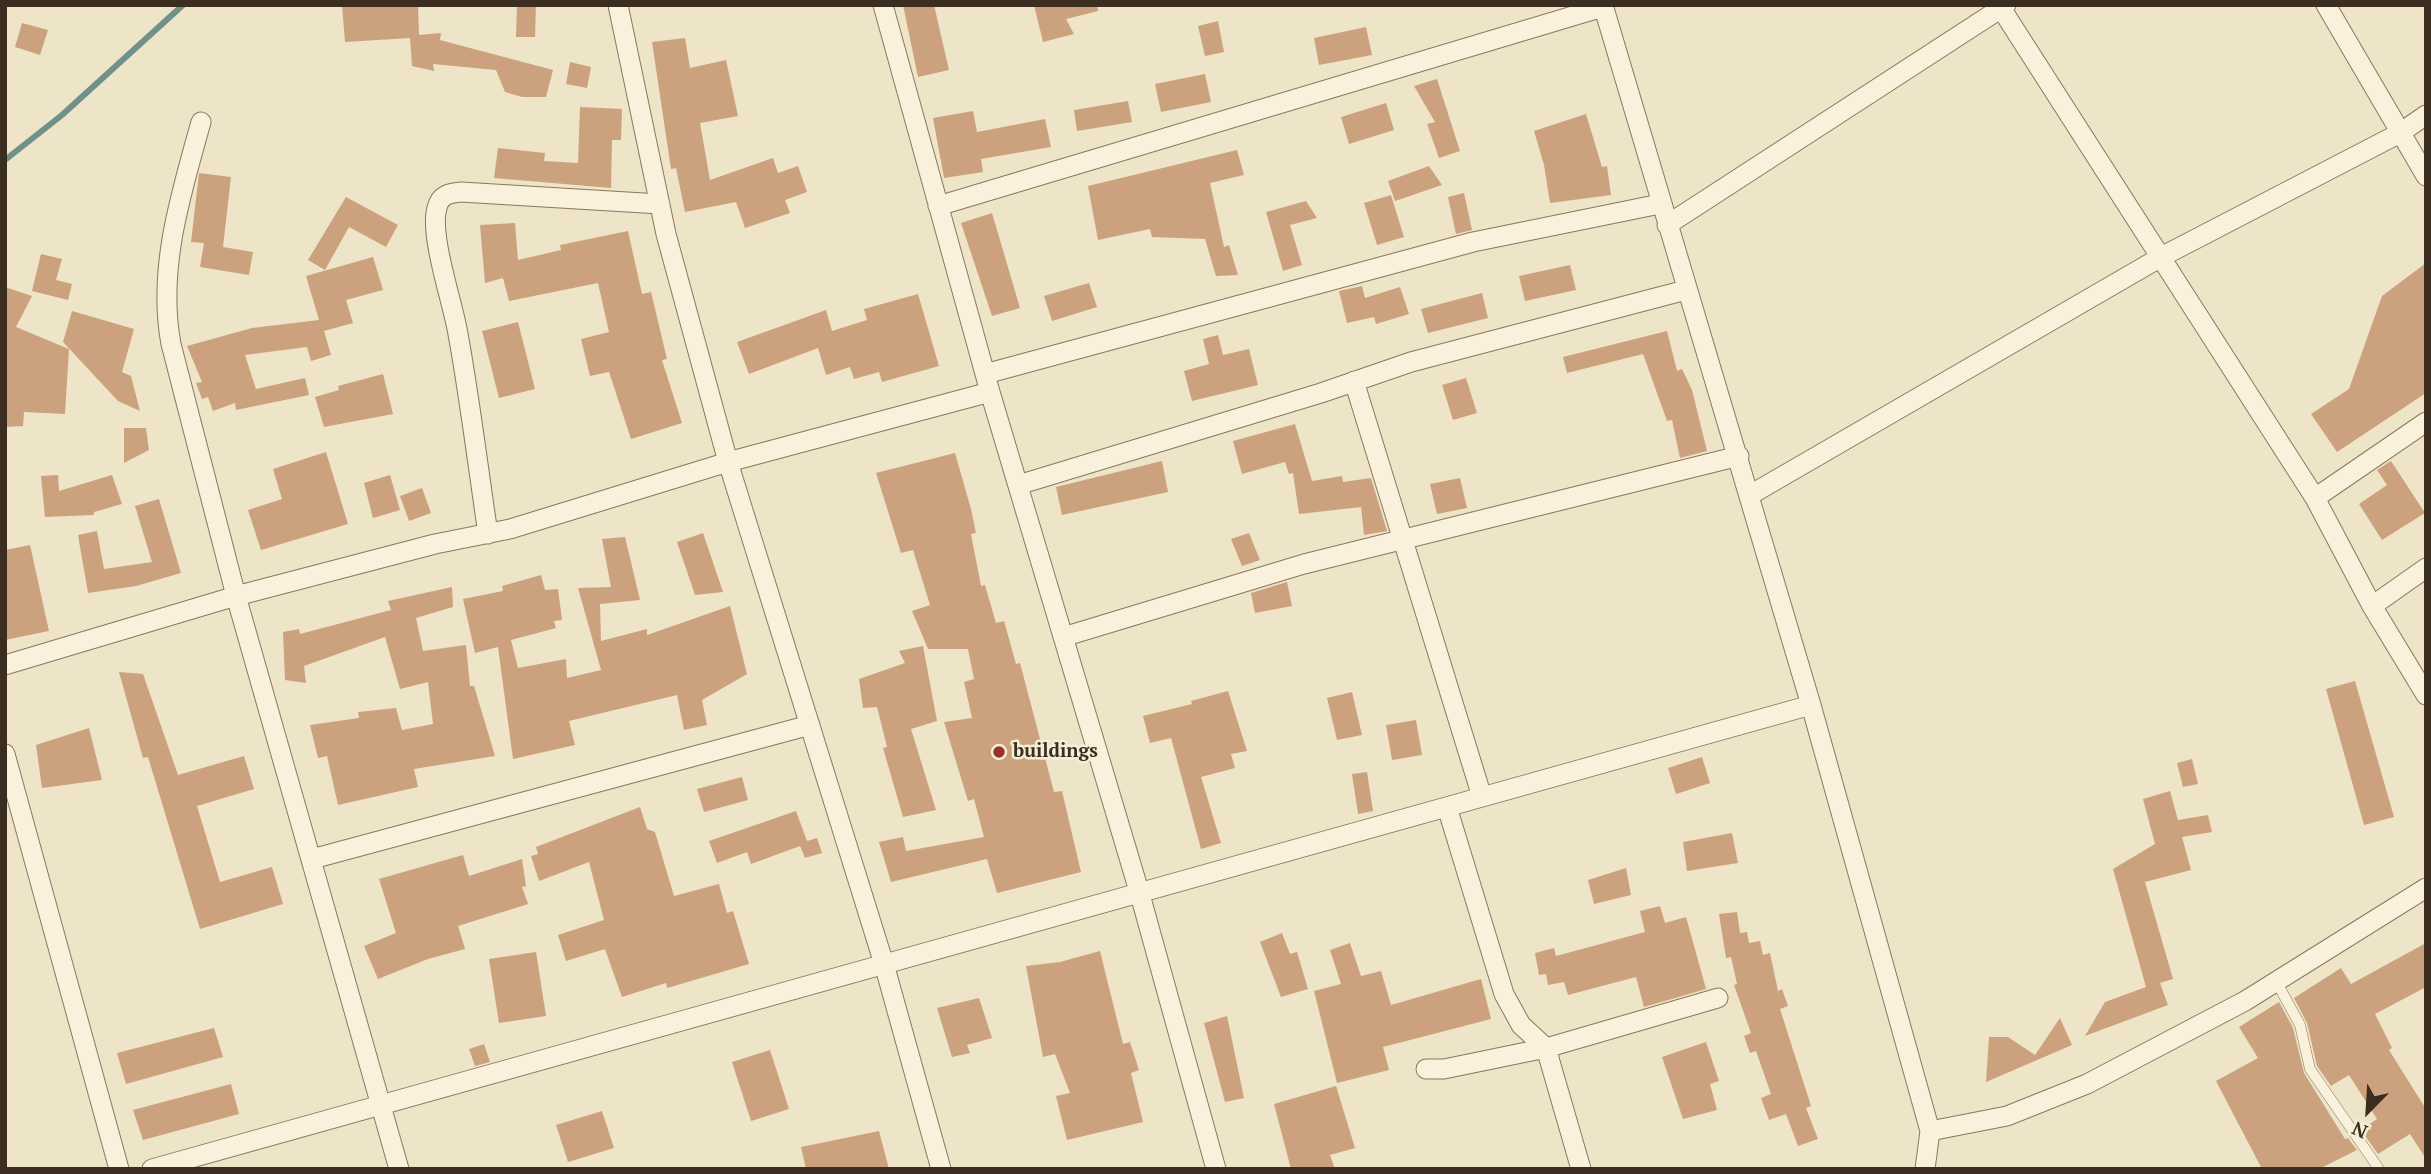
<!DOCTYPE html>
<style>
body{margin:0}
#map{position:relative;width:2431px;height:1174px;overflow:hidden;background:#eee4c8;font-family:"PT Serif",serif}
canvas{display:block}
.frame{position:absolute;inset:0;border:7px solid #3b2e20;pointer-events:none}
.north{position:absolute;left:2333px;top:1076px;width:70px;height:70px;-webkit-text-stroke:5px #f6eed7;paint-order:stroke;rotate:204deg;font-size:19px;font-weight:700;line-height:28px;text-align:center;color:#3b2e20}
.north::after{content:'';display:block;margin:auto;width:24px;height:32px;background:#3b2e20;clip-path:polygon(50% 0,100% 100%,50% 72%,0 100%)}
</style>
<div id="map">
<canvas width="2431" height="1174"></canvas>
<div class="frame"></div>
<div class="north">N</div>
</div>
<script>
const ctx = document.querySelector('canvas').getContext('2d');
ctx.lineJoin = 'round';
function stroke(path, color, width, dash) { ctx.strokeStyle = color; ctx.lineWidth = width; ctx.lineCap = dash ? 'butt' : 'round'; ctx.setLineDash(dash || []); ctx.stroke(path); }
function paint(path, color) { ctx.fillStyle = color; ctx.fill(path, 'evenodd'); }
function label(font, color, halo, rows, align = 'center') {
  ctx.font = font + ' "PT Serif",serif'; ctx.lineWidth = 5; ctx.setLineDash([]); ctx.textBaseline = 'middle'; ctx.strokeStyle = halo; ctx.fillStyle = color; for (const [text, x, y, turn = 0] of rows) {
    ctx.save(); ctx.translate(x, y); ctx.rotate((+turn || 0) * Math.PI / 180); ctx.textAlign = isNaN(turn) ? turn : align; if (halo) ctx.strokeText(text, 0, 0); ctx.fillText(text, 0, 0); ctx.restore();
  }
}
stroke(new Path2D(`
 M5,160L62,115L183,5`), '#6f918a', 6);
paint(new Path2D(`
 M342,5H418L419,35L441,33L440,40L553,70L546,97H522L505,92L496,70L433,64L434,71L412,66L410,38L345,42Z
 M517,5H536L535,37H516Z
 M903,5H934L949,70L918,77Z
 M1034,5H1097L1098,11L1066,19L1074,34L1043,42Z
 M1218,21L1224,52L1205,56L1198,26Z
 M22,23L48,30L40,55L15,47Z
 M1366,27L1372,55L1319,65L1314,38Z
 M685,38L690,68L726,60L738,116L700,123L710,180L773,158L778,173L798,166L807,192L785,200L790,213L745,228L736,202L685,212L676,168L671,169L652,42Z
 M570,62L591,67L587,88L566,84Z
 M1205,74L1211,102L1161,112L1155,84Z
 M1437,79L1460,151L1439,158L1427,124L1435,122L1414,86Z
 M1128,101L1132,122L1077,131L1074,110Z
 M1386,103L1394,130L1349,144L1341,117Z
 M580,107L622,109L621,140H612L611,188L494,178L498,148L545,153L544,161L578,163Z
 M973,111L977,132L1045,119L1051,147L981,159L983,172L944,178L933,118Z
 M1586,114L1602,167L1607,166L1611,195L1550,203L1544,165L1534,131Z
 M1237,150L1244,175L1210,183L1224,247L1229,245L1238,275L1216,276L1205,239L1152,237L1150,229L1098,240L1088,186Z
 M1429,166L1442,185L1395,201L1388,181Z
 M199,173L231,177L223,247L253,252L249,275L200,267L204,243L191,242Z
 M1464,193L1472,230L1456,234L1448,197Z
 M1391,195L1404,237L1377,245L1364,203Z
 M346,197L398,225L386,247L349,227L325,270L308,260Z
 M1306,201L1317,218L1290,225L1302,265L1283,271L1266,212Z
 M992,213L1020,308L992,316L961,223Z
 M515,223L518,260L561,250L560,245L628,231L642,294L651,292L667,359L662,360L682,423L631,439L609,372L590,376L581,339L609,332L598,283L509,301L503,278L485,283L480,225Z
 M41,254L62,259L56,280L72,284L68,300L32,291Z
 M373,257L383,290L346,300L353,323L324,331L331,355L311,361L307,347L245,355L256,389L305,378L309,395L236,410L235,403L213,411L208,397L202,399L196,383L202,382L187,346L252,328L319,320L306,276Z
 M2426,263V393L2337,452L2311,414L2349,389L2382,296Z
 M1570,265L1576,290L1525,301L1519,276Z
 M1089,283L1097,307L1052,321L1044,296Z
 M1362,286L1365,298L1400,287L1409,314L1376,324L1374,317L1347,323L1339,291Z
 M5,287L32,296L16,327L69,349L65,414L24,412L23,426L5,427Z
 M1482,293L1488,318L1428,333L1421,309Z
 M918,294L939,366L882,382L879,372L854,379L850,367L826,375L818,348L749,374L737,342L826,310L832,331L867,320L864,309Z
 M72,311L134,329L122,372L131,376L140,411L118,401L63,342Z
 M518,322L535,389L499,398L482,331Z
 M1667,331L1677,371L1682,369L1692,390L1707,451L1680,458L1672,420L1667,421L1643,354L1567,373L1563,357Z
 M1218,335L1223,355L1249,349L1258,385L1192,401L1184,371L1209,364L1203,339Z
 M383,374L393,414L324,427L315,397L339,390L338,386Z
 M1466,378L1477,413L1453,420L1442,385Z
 M1295,424L1312,481L1342,476L1343,482L1371,478L1387,531L1364,535L1361,507L1299,514L1293,473L1289,474L1285,462L1242,474L1233,441Z
 M124,428H146L149,450L124,463Z
 M326,452L348,524L261,550L248,510L282,499L273,469Z
 M955,453L971,509L976,533L971,534L981,586L985,585L996,623L1004,621L1016,664L1020,663L1054,792L1062,791L1081,872L997,893L987,859L891,882L879,842L903,837L906,851L984,837L974,799L968,801L944,722L972,718L964,682L974,679L968,649H928L912,611L930,605L913,550L901,553L876,473Z
 M1162,461L1168,492L1062,515L1056,487Z
 M2391,461L2425,513L2382,540L2359,504L2387,485L2377,470Z
 M58,475L59,491L112,475L122,504L94,512V515L45,517L41,476Z
 M390,475L400,510L373,518L364,483Z
 M1460,478L1467,508L1437,514L1430,484Z
 M422,488L431,513L409,521L400,496Z
 M159,499L181,573L136,586L88,593L78,535L97,531L104,569L152,562L135,506Z
 M703,533L723,592L695,595L677,542Z
 M1249,533L1260,560L1242,566L1231,539Z
 M625,537L640,600L600,604L601,641L647,629V635L730,606L747,674L702,700L707,725L684,730L677,695L569,721L575,745L513,759L498,647L475,653L463,599L503,591L502,586L541,575L545,590L558,589L562,620L554,621L556,628L511,640L518,668L566,659L567,678L601,670L578,588L611,587L602,539Z
 M30,545L49,631L5,640V550Z
 M1287,582L1292,606L1255,613L1251,593Z
 M452,587L453,607L416,618L423,651L466,645L470,686H474L495,756L414,769L418,787L338,805L327,756L318,758L310,725L359,718L358,712L396,708L402,730L433,724L428,682L400,689L385,637L304,666L306,683L285,680L283,632L299,629L300,634L391,610L388,601Z
 M923,646L937,721L911,729L936,810L903,817L883,748L887,747L877,707L863,708L859,679L905,663L899,651Z
 M119,672L143,674L178,775L244,756L254,789L197,806L220,882L272,867L283,904L200,929L148,757L143,758Z
 M2355,681L2394,817L2364,825L2326,689Z
 M1228,691L1247,751L1231,754L1235,768L1201,777L1221,843L1201,849L1171,738L1150,743L1143,716L1192,704L1191,701Z
 M1352,692L1362,735L1337,740L1327,698Z
 M1416,720L1422,755L1392,760L1386,725Z
 M89,728L102,780L42,788L36,745Z
 M1702,757L1710,783L1676,794L1668,768Z
 M2192,759L2198,784L2183,787L2177,763Z
 M1367,772L1373,811L1358,814L1352,774Z
 M742,777L748,800L704,812L697,789Z
 M2170,791L2178,820L2208,815L2212,832L2182,837L2191,870L2145,882L2173,979L2160,983L2168,1005L2085,1036L2105,1002L2146,987L2113,869L2155,844L2143,799Z
 M640,807L647,829L655,832L674,896L719,884L727,913L733,911L749,964L667,988L666,983L622,997L605,949L566,961L558,935L604,920L589,862L539,881L531,856L538,854L536,847Z
 M796,811L807,841L817,838L822,853L805,858L800,846L751,864L747,852L717,863L709,841Z
 M1732,833L1738,863L1687,871L1683,842Z
 M463,855L469,876L522,859L526,886L522,887L528,904L458,926L465,949L428,959L378,979L364,946L396,933L379,879Z
 M1626,868L1631,895L1594,904L1588,880Z
 M1660,906L1665,923L1686,917L1706,989L1644,1007L1636,977L1568,995L1564,982L1548,985L1546,974L1539,975L1535,953L1554,948L1556,956L1645,932L1640,911Z
 M1737,912L1740,933L1747,932L1749,943L1760,941L1763,955L1770,953L1778,991L1782,989L1788,1006L1780,1009L1811,1106L1806,1108L1818,1139L1798,1146L1786,1114L1769,1120L1761,1098L1771,1094L1756,1051L1750,1053L1744,1036L1751,1033L1734,985L1737,984L1731,957L1726,958L1719,914Z
 M1282,933L1290,954L1297,952L1308,989L1281,997L1260,942Z
 M1350,943L1361,976L1381,971L1391,1005L1481,979L1491,1019L1383,1047L1389,1070L1337,1083L1314,991L1341,984L1330,950Z
 M2426,943V987L2375,1014L2392,1048L2389,1050L2426,1109V1159L2410,1134L2378,1154L2361,1130L2377,1119L2349,1075L2331,1086L2317,1066L2307,1023L2294,998L2341,968L2351,984Z
 M1100,951L1123,1044L1130,1042L1139,1070L1131,1073L1143,1122L1067,1140L1056,1096L1070,1093L1055,1054L1043,1057L1026,966L1060,962Z
 M536,952L546,1016L499,1023L489,959Z
 M979,998L992,1038L967,1045L970,1053L952,1057L937,1008Z
 M2279,1002L2293,1028L2304,1073L2345,1139L2348,1138L2357,1150L2319,1169H2262L2216,1081L2258,1058L2239,1027Z
 M1227,1016L1244,1098L1225,1102L1204,1023Z
 M2060,1018L2072,1045L1986,1082L1989,1037H2008L2035,1055Z
 M214,1028L223,1057L126,1084L117,1053Z
 M1706,1042L1719,1081L1710,1084L1717,1110L1683,1119L1662,1057Z
 M484,1044L490,1062L475,1066L469,1049Z
 M770,1050L789,1109L751,1121L732,1062Z
 M231,1084L239,1114L143,1140L133,1110Z
 M1336,1086L1355,1148L1330,1155L1335,1169H1291L1274,1104Z
 M602,1111L614,1148L568,1162L556,1125Z
 M879,1131L889,1169H806L801,1147Z`), '#cca27e');
const lane = new Path2D(`
 M2276,981L2300,1025L2310,1069L2379,1169`);
const street = new Path2D(`
 M618,5L666,234L728,462L884,964L941,1169
 M883,5L990,392L1139,891L1216,1169
 M1603,5L1811,705L1930,1131L1925,1169
 M1999,5L2315,498L2372,606L2426,695
 M2326,5L2426,176
 M201,122C181,194 157,269 171,344L236,596L399,1169
 M938,206L1603,7
 M1667,225L2006,5
 M985,374L1473,242L1660,204
 M1354,381L1482,797
 M1018,485L1321,393L1411,362L1686,290
 M1750,495L2161,257L2400,133L2426,115
 M2315,498L2426,422
 M488,534C478,467 470,400 458,334C453,303 429,235 437,208C440,195 449,193 461,192L660,204
 M2372,606L2426,568
 M1063,637L1304,564L1739,456
 M5,665L236,596L435,544L510,529L728,462L990,392
 M5,754L119,1169
 M1447,807L1504,994L1521,1025L1546,1048L1581,1169
 M312,859L810,725
 M1426,1069H1444L1546,1048L1718,998
 M1930,1131L2007,1116L2087,1084L2245,1001L2426,888
 M152,1169L1811,705`);
stroke(lane, '#8a775d', 11);
stroke(street, '#8a775d', 21);
stroke(lane, '#f9f1db', 10);
stroke(street, '#f9f1db', 19);
for (const [x, y, r, color] of [
 [999,752,7,"#99312d"]
]) { const dot = new Path2D(); dot.arc(x, y, r, 0, 2 * Math.PI); ctx.fillStyle = color; ctx.fill(dot); stroke(dot, '#f6eed7', 2.5); }
label('bold 19px', '#3b2e20', '#f6eed7', [
 ["buildings",1013,752]
], 'left');
</script>
